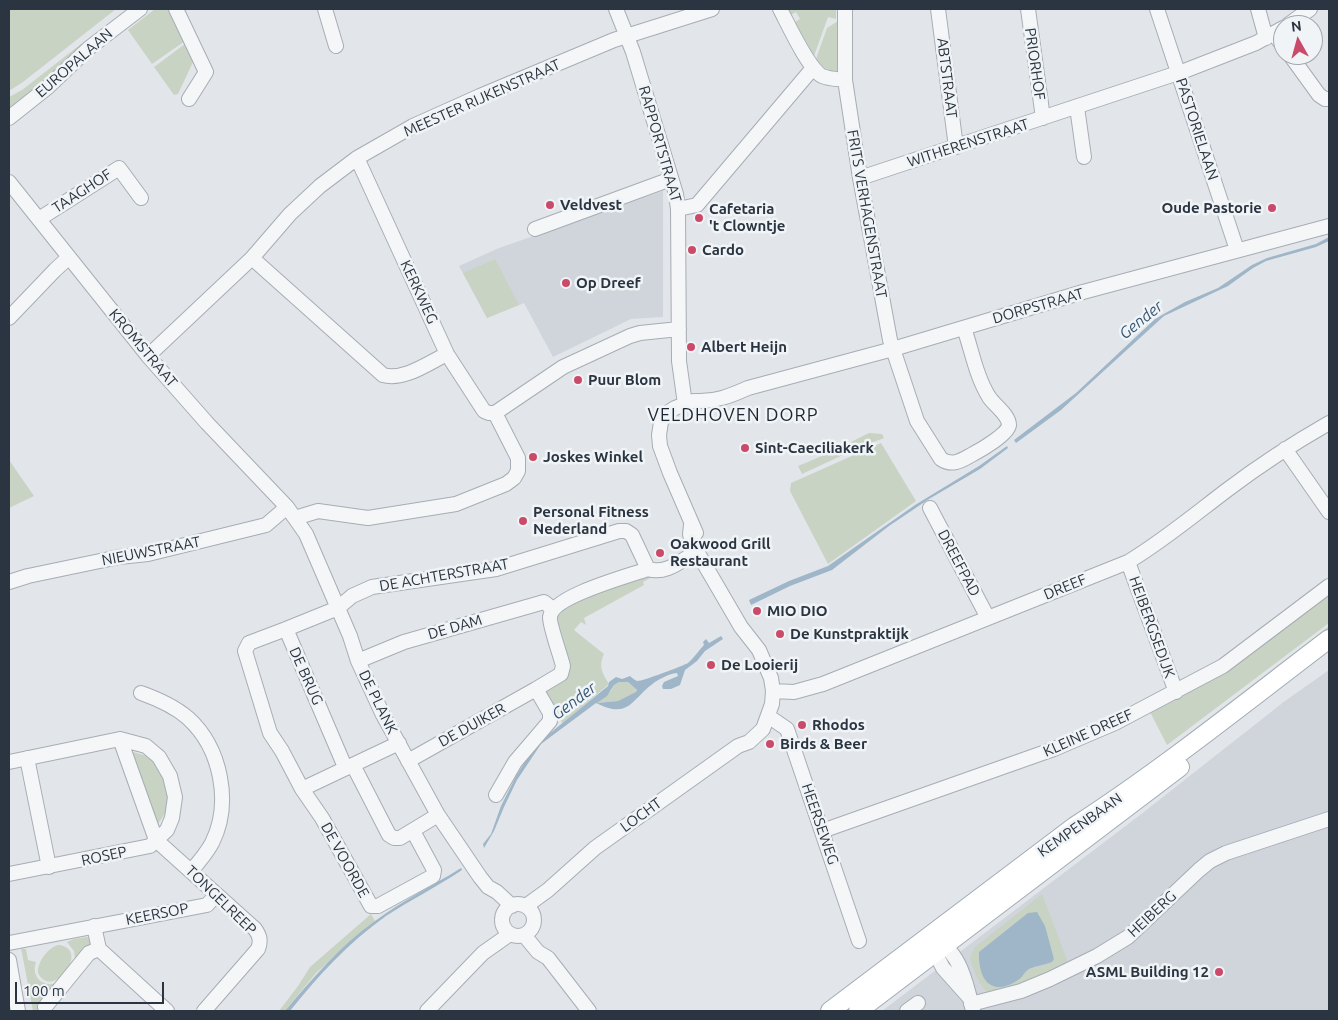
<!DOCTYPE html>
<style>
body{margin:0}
#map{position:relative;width:1338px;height:1020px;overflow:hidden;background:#e2e6ea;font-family:Ubuntu,sans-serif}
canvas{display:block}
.frame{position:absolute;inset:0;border:10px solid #2a3541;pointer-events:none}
.north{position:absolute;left:1273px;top:15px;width:50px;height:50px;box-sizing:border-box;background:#f1f4f7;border:1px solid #a1a8ae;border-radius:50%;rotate:353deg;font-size:14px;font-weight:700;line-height:20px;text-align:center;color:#2a3541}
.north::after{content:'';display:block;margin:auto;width:18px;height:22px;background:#ca4b69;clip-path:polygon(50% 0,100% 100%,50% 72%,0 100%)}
.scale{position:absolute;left:15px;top:982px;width:149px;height:22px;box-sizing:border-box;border:2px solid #2a3541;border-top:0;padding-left:6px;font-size:15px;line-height:18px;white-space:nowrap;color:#2a3541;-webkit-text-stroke:4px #f1f4f7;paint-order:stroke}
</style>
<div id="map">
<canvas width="1338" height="1020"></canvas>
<div class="frame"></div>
<div class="north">N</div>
<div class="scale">100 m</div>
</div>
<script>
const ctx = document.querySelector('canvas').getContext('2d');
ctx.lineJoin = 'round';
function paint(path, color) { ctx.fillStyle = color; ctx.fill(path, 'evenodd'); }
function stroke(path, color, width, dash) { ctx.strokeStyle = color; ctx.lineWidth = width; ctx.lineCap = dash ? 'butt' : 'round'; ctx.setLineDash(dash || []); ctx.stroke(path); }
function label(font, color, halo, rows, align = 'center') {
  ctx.font = font + ' Ubuntu,sans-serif'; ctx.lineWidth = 5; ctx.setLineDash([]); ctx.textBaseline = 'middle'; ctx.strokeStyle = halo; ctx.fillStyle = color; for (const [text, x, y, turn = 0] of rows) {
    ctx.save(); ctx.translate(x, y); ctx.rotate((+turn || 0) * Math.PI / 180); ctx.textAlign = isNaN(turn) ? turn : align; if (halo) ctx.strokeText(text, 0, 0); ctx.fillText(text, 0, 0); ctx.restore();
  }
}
paint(new Path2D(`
 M663,191V317L631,319L553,357L524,303L487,318L459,266L499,248Z
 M1329,670V1011H882L1140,815L1285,701Z`), '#d0d5dc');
paint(new Path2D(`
 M9,9H116L23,82L9,91Z
 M155,9H174L188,39L152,64L128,30Z
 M788,9H836V19L828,17L814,56L795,22L800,19L796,12L791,15Z
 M838,21V69L836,72C829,71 820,66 816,59L827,28Z
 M189,41L194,60L178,94L174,95L154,67Z
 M81,44L87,47L9,111V97L22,90Z
 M495,259L519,305L487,318L463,273Z
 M869,433L882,434L884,438L858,448L802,474L798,466L829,453Z
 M881,443L916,501L828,564L790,491L791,483Z
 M9,460L34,496L9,508Z
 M649,575L654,578L652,577L643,582L644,585L584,618L586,625L581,622L574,630L604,654C598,667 603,674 609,684L563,723L553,713L544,690L563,677L556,619L566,604Z
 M1329,591V623L1167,745L1149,710L1194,689L1227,668Z
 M1329,626V632L1102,800Z
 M619,682H628L637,690L636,693L618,701L597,703L611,691L614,685Z
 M129,751C135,753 143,754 148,757C166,766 171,795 165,813C163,818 159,822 156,826Z
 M1042,894L1069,965L1021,987L990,994C978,986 974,971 970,958L975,947ZM1045,926L1054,959L1052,962L1027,970Z
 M371,914L375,921L316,973L285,1011H279L298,986L310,967Z
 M87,937L91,939L92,946L42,1011H33L21,948L26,949L28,960L36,962C31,976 42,988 57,983L75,959L74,951L67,942L74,939Z
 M58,945C92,948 53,1002 38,973C37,962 48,948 58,945Z`), '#c9d3c3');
paint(new Path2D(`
 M1329,237V241L1316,247L1266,261L1253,268L1228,286L1164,316L1061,410L1016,443L1014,440L1076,393L1155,319L1185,302L1218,288L1252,265L1267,258L1316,244Z
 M1007,446L1008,448L980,469L929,499L889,526L832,570L790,586L751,605L749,600L789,581L828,566L915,505L979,466Z
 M721,636L723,639L705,651L697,661L685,670L680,685L671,689H663L662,686L664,682L678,676L677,673C668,674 662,678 655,682C631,699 630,720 596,703L541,744L517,780L504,807L494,831L484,848L483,844L491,834L501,806L516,776L530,754L544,738L608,686L609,682L616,677L622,679L630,676C631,677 636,681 637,681C640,682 683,666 688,663C694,658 699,650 704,645L703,642L706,639L709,643ZM619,682H628L637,690L636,692L618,701L597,703L607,696L614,685Z
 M461,868L462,870C437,887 410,900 386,916C349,942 317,977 290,1011H285C312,979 340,946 375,921C402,901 432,886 461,868Z
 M1037,912L1045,926L1054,959L1052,962C1044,965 1036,966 1029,969C1024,972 1023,977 1018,980C991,998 978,979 979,952L1028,913Z`), '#9eb6c8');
const minor = new Path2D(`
 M176,9L206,72L189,99
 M325,9L336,46
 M616,9L633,52L676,194L678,209L679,361L685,404
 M780,9C788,24 808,68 822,76C829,79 837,79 845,80
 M845,9V80L860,178L890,340L917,421L941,459C953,467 962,460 973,454C981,450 1008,434 1009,425C1009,415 995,406 989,397C976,376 972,351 964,328
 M938,9L956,147
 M1028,9L1043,118
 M1157,9L1237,250
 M1258,9L1266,38
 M1288,25L1310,9
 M1274,34L1283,46
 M1290,55L1319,95L1325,99H1329
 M1077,107L1084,157
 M9,118L48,87L89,48L140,9
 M357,158L447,354L484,411L489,413H495L563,367L630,336L640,333L679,329
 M860,178L1184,71L1256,43L1283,28
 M9,182L148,356L207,423L287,507L306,534L350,636L358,661L383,715L438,815L480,877L488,887L497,892L512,906
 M678,209L697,205L813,68
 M39,219L119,168L141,198
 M535,229L671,179
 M252,258L383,375C404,381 428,363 447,354
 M9,318L55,270L69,257
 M148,356L252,258L290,214L320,186L357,158L413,126L480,96L614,40L712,9
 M693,401L675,408L667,413L661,422L659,435L660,446L670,473L696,533
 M696,401C715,402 730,396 748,388L893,349L1083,292L1329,226
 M1285,449L1329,512
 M930,508L988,618
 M295,518L318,511L368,518L456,504L506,484L514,478L518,471V458L495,413
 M1128,562L1176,692
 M9,582L28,576L119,557L148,554L266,525L287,507
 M286,629L249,643L245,651L270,733L282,751L302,789L322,818L371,906H378L433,876L434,870L413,831
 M358,661L404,642L544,602L553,609
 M773,691L794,692L823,684L1128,562C1163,541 1194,515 1227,490C1260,465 1294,443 1329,423
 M141,693C158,699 174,706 188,718C221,748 232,803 212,843C206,854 199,862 191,871
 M768,716L787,729L859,941
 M120,739L156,840L255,929C260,936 261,941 258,949L204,1011
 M27,758L49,867
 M408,761L536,689
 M9,762L120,739L146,746L159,757L170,776L175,797L172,818L167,830L150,846L9,874
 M353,765L389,835L394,838H400L438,815
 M345,767L286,629L338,608L352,596L372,587L496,569L619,531H626L632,535L648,569
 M302,789L399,743
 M496,795L515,762L550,721V713L536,689L561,674L563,666C561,657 549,624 550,617C552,596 629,576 648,569C667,575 681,560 698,551
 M822,831L1054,749L1115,723L1223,666L1329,586
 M502 920a16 16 0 1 1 32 0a16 16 0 1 1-32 0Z
 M526,906L548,890L595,848L738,746L749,742L763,729L772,704L773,691L771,678L759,650L741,627L692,543L690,534L691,525
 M524,935L538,952L548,958L589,1011
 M937,940C961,954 967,986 973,1011
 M9,943L207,905L216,895
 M931,945L943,968L968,996
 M99,949L167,1011
 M9,960L18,1011
 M971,1004L1021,991L1050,979L1097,956L1128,937L1199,870L1210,861L1226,853L1329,819
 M45,1007L89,953L99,949L94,926
 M427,1011L483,953L510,934
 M907,1011L918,1003`);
const major = new Path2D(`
 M830,1011L1075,826C1163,769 1246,702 1329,639
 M858,1011L1180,767`);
stroke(minor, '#a7adb4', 16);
stroke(major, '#a1abb5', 20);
stroke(minor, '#f4f6f8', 14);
stroke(major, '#fff', 18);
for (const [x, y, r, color] of [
 [550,205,5,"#ca4b69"],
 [1272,208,5,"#ca4b69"],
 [699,218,5,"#ca4b69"],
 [692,250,5,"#ca4b69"],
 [566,283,5,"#ca4b69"],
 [691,347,5,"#ca4b69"],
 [578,380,5,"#ca4b69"],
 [745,448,5,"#ca4b69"],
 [533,457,5,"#ca4b69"],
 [523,521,5,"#ca4b69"],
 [660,553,5,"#ca4b69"],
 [757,611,5,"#ca4b69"],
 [780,634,5,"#ca4b69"],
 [711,665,5,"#ca4b69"],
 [802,725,5,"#ca4b69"],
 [770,744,5,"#ca4b69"],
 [1219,972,5,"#ca4b69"]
]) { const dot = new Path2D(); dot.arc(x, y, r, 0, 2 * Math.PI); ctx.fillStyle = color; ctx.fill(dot); stroke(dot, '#f1f4f7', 2); }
label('15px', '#2a3541', '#f1f4f7', [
 ["EUROPALAAN",74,63,-41],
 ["PRIORHOF",1035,64,82],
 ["ABTSTRAAT",947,78,83],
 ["MEESTER RIJKENSTRAAT",482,98,-24],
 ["PASTORIELAAN",1197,129,72],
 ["WITHERENSTRAAT",968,143,-18],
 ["RAPPORTSTRAAT",660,144,74],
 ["TAAGHOF",82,191,-33],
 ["FRITS VERHAGENSTRAAT",867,214,80],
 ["KERKWEG",419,292,65],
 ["DORPSTRAAT",1038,306,-16],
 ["KROMSTRAAT",143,348,50],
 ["NIEUWSTRAAT",151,551,-11],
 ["DREEFPAD",959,563,62],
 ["DE ACHTERSTRAAT",444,575,-10],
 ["DREEF",1065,587,-22],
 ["DE DAM",455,627,-16],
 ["HEIBERGSEDIJK",1152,627,70],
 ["DE BRUG",306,676,66],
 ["DE PLANK",378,702,64],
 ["DE DUIKER",472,725,-29],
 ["KLEINE DREEF",1088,733,-24],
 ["LOCHT",641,815,-36],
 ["HEERSEWEG",820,824,71],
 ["KEMPENBAAN",1080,825,-35],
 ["ROSEP",104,856,-12],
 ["DE VOORDE",345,860,61],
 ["TONGELREEP",221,900,44],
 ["KEERSOP",157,914,-11],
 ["HEIBERG",1152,914,-43]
]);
label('bold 15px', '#2a3541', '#f1f4f7', [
 ["Veldvest",560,205],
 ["Oude Pastorie",1262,208,"right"],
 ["Cafetaria",709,209],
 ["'t Clowntje",709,226],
 ["Cardo",702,250],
 ["Op Dreef",576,283],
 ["Albert Heijn",701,347],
 ["Puur Blom",588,380],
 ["Sint-Caeciliakerk",755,448],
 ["Joskes Winkel",543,457],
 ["Personal Fitness",533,512],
 ["Nederland",533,529],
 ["Oakwood Grill",670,544],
 ["Restaurant",670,561],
 ["MIO DIO",767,611],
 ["De Kunstpraktijk",790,634],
 ["De Looierij",721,665],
 ["Rhodos",812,725],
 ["Birds & Beer",780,744],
 ["ASML Building 12",1209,972,"right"]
], 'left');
label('italic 16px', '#365774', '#f1f4f7', [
 ["Gender",1141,320,-39],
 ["Gender",574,701,-37]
]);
ctx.letterSpacing = '1px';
label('18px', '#1c2632', '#f1f4f7', [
 ["VELDHOVEN DORP",733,415]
]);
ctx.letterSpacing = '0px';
</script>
